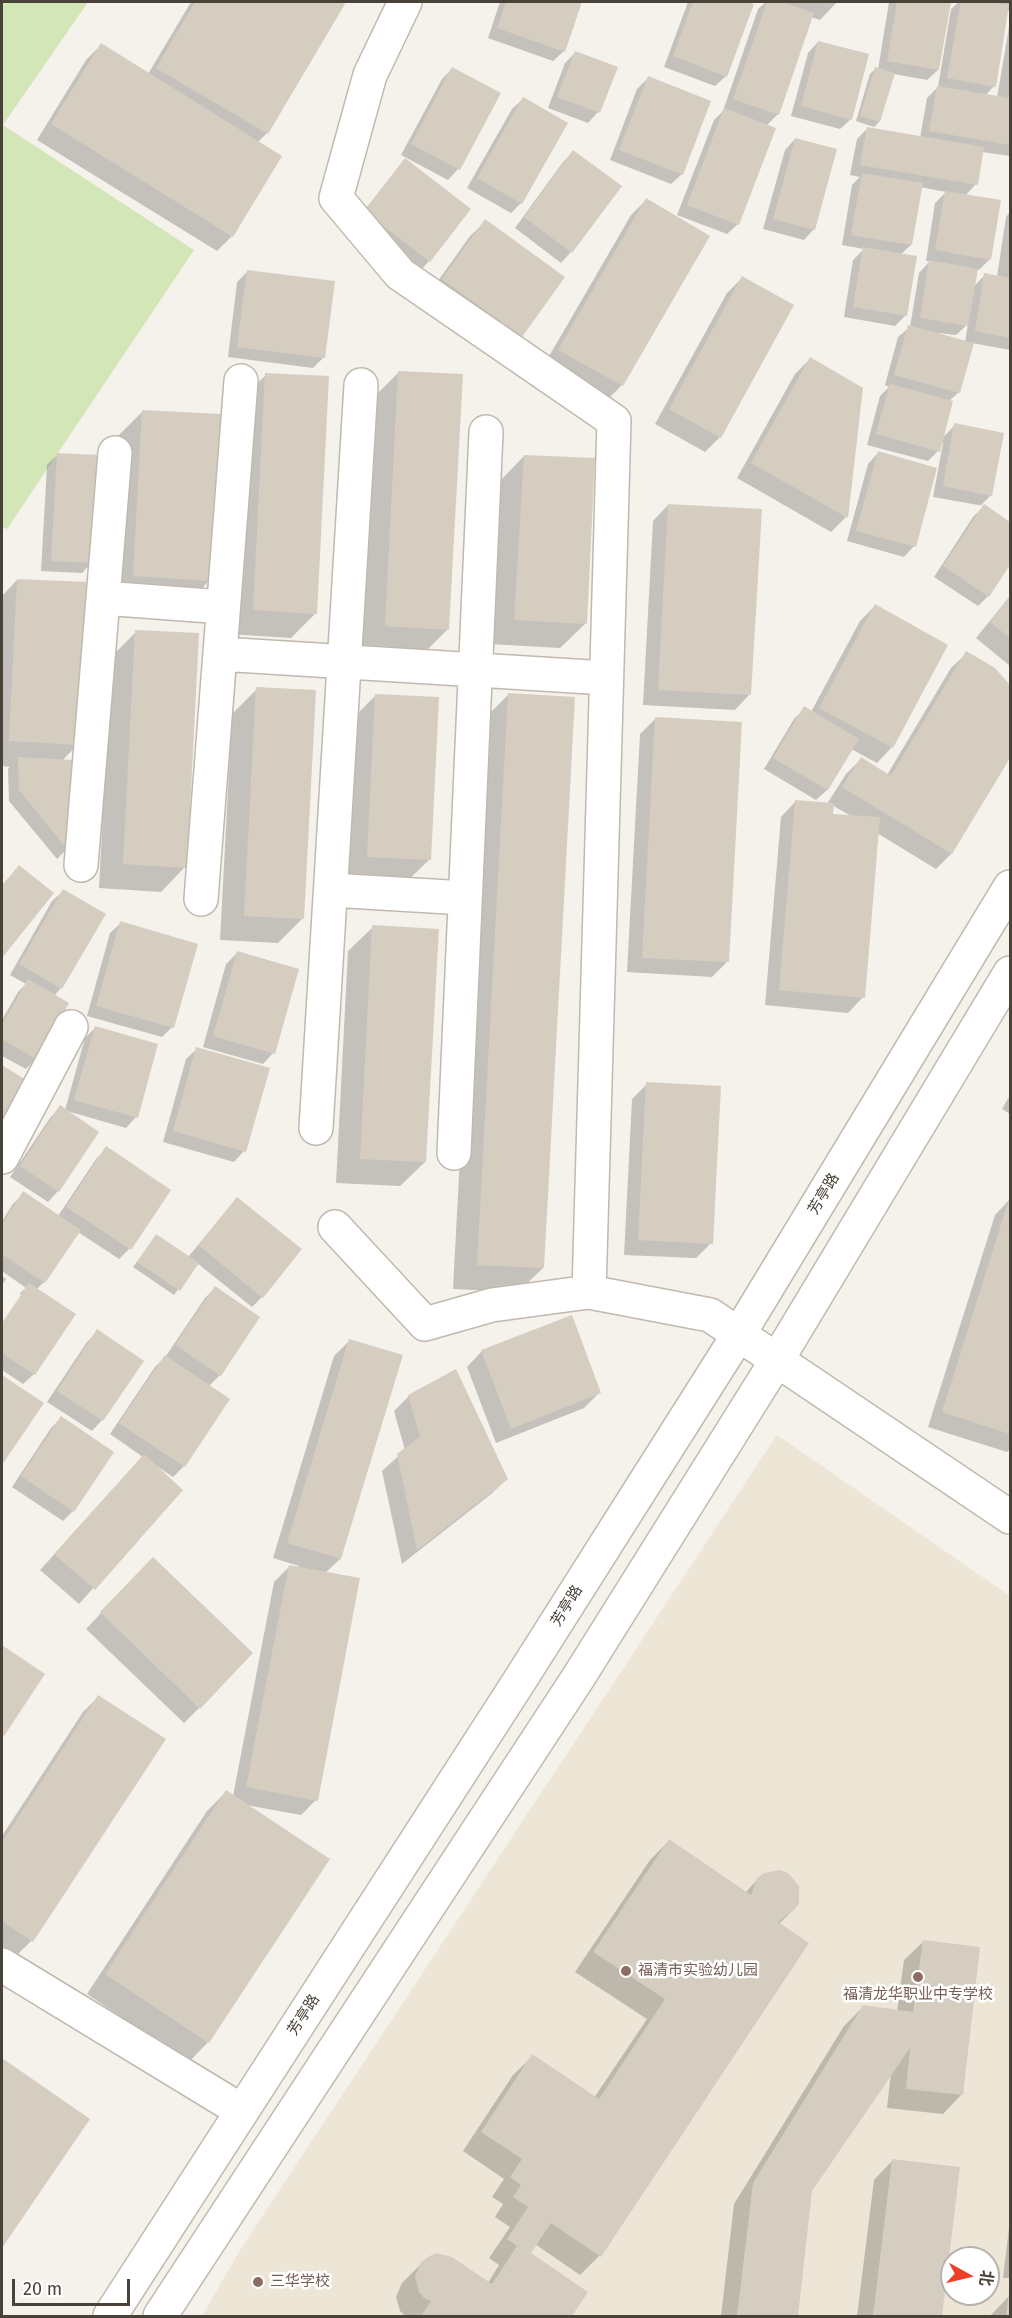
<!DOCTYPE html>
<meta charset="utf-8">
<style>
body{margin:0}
#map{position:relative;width:1012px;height:2318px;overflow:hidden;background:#f5f1eb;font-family:"Fira Sans","Noto Sans SC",sans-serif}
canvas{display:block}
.frame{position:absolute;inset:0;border:3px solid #494239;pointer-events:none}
.north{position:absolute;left:940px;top:2246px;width:60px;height:60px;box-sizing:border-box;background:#fff;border:2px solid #b6b3b0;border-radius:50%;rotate:98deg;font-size:16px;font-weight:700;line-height:24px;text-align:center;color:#494239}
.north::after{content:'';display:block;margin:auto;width:21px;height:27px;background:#ee4029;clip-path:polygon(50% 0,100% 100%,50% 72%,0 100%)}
.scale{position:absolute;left:12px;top:2279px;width:118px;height:27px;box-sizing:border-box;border:3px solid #494239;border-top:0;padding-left:8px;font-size:18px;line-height:21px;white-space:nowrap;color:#494239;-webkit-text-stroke:4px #fff;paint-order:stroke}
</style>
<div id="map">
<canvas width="1012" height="2318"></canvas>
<div class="frame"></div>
<div class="north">北</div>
<div class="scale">20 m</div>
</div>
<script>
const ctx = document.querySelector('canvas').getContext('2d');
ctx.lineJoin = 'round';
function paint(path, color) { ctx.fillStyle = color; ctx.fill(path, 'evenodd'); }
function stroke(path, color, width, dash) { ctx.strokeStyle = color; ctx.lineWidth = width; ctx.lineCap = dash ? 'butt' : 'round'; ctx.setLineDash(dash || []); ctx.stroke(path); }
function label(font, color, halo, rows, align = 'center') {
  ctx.font = font + ' "Fira Sans","Noto Sans SC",sans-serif'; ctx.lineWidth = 5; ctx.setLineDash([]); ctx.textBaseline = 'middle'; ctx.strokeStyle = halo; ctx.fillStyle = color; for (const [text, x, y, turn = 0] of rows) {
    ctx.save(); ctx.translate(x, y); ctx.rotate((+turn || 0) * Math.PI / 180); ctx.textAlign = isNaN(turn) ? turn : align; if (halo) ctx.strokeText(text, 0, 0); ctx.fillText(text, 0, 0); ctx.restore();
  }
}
paint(new Path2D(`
 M777,1435L1010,1596V2316H202L242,2247ZM952,2258H988V2294H952Z`), '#ede6d6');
paint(new Path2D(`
 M2,2H88L3,125L194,250L7,529L2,527Z`), '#d2e6b7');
paint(new Path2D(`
 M191,2H337L343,5L267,133L258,142L232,236L217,251L37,140L86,60L101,45L148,74Z
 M500,2H581L564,51L553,61L488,38Z
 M688,2H743L752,5L726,76L715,86L664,67Z
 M766,2H837L820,20L811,17L778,114L766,126L738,224L727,234L677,215L714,120L723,111L758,9Z
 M889,2H950L938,70L927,80L894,74L879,122L874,127L856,121L870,74L875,69L878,70Z
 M959,2H1010V11H1007L994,86L985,96L997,98L1010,21V156L982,152L976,184L965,196L990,259L979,270L976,269L974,286L985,275L997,277L1006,217L1010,212V350L972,343L959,392L949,401L942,438L955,425L991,495L981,505L1009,523L1010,507V562L988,596L978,606L934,577L973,517L984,506L933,497L943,443L941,442L938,451L928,461L867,445L880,396L889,387L885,385L898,337L910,327L919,273L930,261H926L935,203L946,192L920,187L911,245L900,255L906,315L895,326L844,317L853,260L864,249L842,245L852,185L860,177L850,175L857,139L867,129L920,138L927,98L938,87L951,9ZM968,324L965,342L938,335L939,333L956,335Z
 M818,42L851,119L840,129L791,116L808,53Z
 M576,52L598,112L588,123L548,108L565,63Z
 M453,68L499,93L458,169L448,180L401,155L442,79Z
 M648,78L682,174L671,184L610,160L637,89Z
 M523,99L521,203L511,213L467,188L512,109Z
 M795,139L814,229L804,240L763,229L785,150Z
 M573,152L571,252L561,263L515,228L563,162Z
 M405,160L429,261L419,272L355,222Z
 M646,200L708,236L621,386L606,401L544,365L631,215Z
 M486,221L521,336L506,351L428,295L470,236Z
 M248,271L324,357L313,368L228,357L237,282Z
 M742,278L720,437L705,452L655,424L727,293Z
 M810,359L861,388L846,517L831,532L737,478L795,374Z
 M399,372L448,629L423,654L361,650L374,397Z
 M266,375L316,613L291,638L228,634L241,399Z
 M143,411L210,580L185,605L109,600L118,436Z
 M878,453L914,546L904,557L847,541L868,464Z
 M58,454L92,562L82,573L41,571L47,465Z
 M524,456L585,624L560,648L490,644L500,481Z
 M668,505L750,694L735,710L643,705L653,521Z
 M17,580L78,744L62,761L67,849L57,859L9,801L8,769L10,767L2,766V596Z
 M1010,596V666L976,638Z
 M875,606L892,747L877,763L851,749L827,790L816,800L764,769L794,719L805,708L811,712L860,621Z
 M136,632L185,867L161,892L99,888L111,657Z
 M967,653L1010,686V755L951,854L936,869L877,833L863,997L848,1013L765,1005L781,817L796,801L827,804L846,774L861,759L887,775L951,668ZM832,805L851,816L832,815Z
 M257,689L302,919L278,943L220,940L232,714Z
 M376,695L429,860L404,884L343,882L351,720Z
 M508,695L543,1268L518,1292L453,1289L483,720Z
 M655,719L728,961L712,977L627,972L640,734Z
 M19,867L52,893L2,955V885Z
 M63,891L61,988L54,996L36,1059L26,1069L2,1056V1020L18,992L26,984L10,975L52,901Z
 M121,923L172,1027L162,1037L87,1016L110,933Z
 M373,927L425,1162L400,1186L336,1183L348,951Z
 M237,953L273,1053L263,1064L203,1047L226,964Z
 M95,1028L136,1117L126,1128L67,1111L58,1191L48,1202L10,1177L50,1118L60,1107L65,1110L85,1038Z
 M197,1049L244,1151L234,1162L163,1142L186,1059Z
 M2,1067L24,1080L2,1120Z
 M647,1084L711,1243L696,1258L624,1255L632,1099Z
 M1010,1095V1114L1002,1109Z
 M107,1148L169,1190L129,1249L119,1259L78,1232L44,1282L36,1290L34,1374L23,1384L2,1370V1326L23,1294H19L26,1288L2,1271V1221L13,1204L24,1193L58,1216L96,1159Z
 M237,1199L262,1297L252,1307L197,1263L174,1295L133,1267L156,1236L188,1257Z
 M1010,1199V1449L1007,1452L928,1427L995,1215Z
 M2,1276L6,1279L2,1285Z
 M215,1288L258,1318L220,1375L209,1386L228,1399L184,1466L173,1477L158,1467L157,1468L181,1490L79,1604L40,1570L143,1457L110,1434L155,1367L166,1356L205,1298Z
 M98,1331L142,1361L102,1420L92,1431L47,1402L87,1342Z
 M349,1341L340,1559L325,1573L316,1800L301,1815L246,1805L328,1859L208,2042L189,2062L87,1994L207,1811L226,1792L233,1796L274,1582L290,1566L298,1568L299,1566L273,1558L334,1356Z
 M482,1351L599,1393L584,1408L496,1443L467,1367Z
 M2,1376L42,1404L2,1463Z
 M409,1396L507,1479L491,1494L402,1564L382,1471L405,1450L394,1411Z
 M61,1418L73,1511L63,1521L12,1487L51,1428Z
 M138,1574L199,1708L184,1723L86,1629Z
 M2,1647L43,1675L2,1737Z
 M98,1697L31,1941L16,1956L2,1946V1836L83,1712Z
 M669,1841L745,1893L758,1879L794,1909L779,1924L599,2256L580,2275L535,2244L529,2253L586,2292L570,2316H405L400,2311L396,2297L402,2283L422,2263L488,2283L499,2265L489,2258L510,2227L495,2217L503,2204L492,2197L504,2179L463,2151L513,2075L533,2056L594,2098L647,2019L575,1972L650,1860Z
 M924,1941L962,2094L943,2114L887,2108L891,2073L810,2191L796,2316H721L734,2204L844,2026L863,2007L897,2012L904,1960Z
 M2,2060L88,2119L2,2245Z
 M893,2160L958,2168L940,2316H857L874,2180Z
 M1010,2220V2278H1003Z
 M1009,2296L1010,2316H990Z`), '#0003');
paint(new Path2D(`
 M195,2H340L345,4L268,134L156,68Z
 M506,2H582L565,52L497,28Z
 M693,2H748L754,4L727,77L673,56Z
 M767,2H782L814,13L779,115L733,99Z
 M897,2H951L939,70L887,61Z
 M961,2H986L1009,5L996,87L947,78Z
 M818,41L869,54L852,120L801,106Z
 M101,43L282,156L233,237L51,124Z
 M575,51L618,67L600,113L557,97Z
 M452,67L501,93L460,170L411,144Z
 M875,67L895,73L880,122L860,116Z
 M648,76L711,101L683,175L619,150Z
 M937,86L1010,98V145L929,131Z
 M523,97L568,123L522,204L477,178Z
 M724,108L776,128L739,225L687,205Z
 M867,127L984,147L978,185L860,165Z
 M795,138L837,149L815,230L773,219Z
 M573,150L622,186L572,253L524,217Z
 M405,158L471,209L430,262L364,211Z
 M862,173L923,183L912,245L851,235Z
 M945,191L1001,200L991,260L935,250Z
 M646,198L710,236L623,386L558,350Z
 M485,219L565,277L522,337L442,279Z
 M863,247L917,256L907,316L853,307Z
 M929,260L978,269L968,326L920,318Z
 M247,270L335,281L325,358L237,347Z
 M984,273L1010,278V338L975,331Z
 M742,276L794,305L721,438L669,409Z
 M908,325L974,343L960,393L894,375Z
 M810,357L863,388L848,518L751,463Z
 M398,371L463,374L449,630L385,626Z
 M265,373L329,376L317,614L253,610Z
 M890,384L953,401L940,452L876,434Z
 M142,410L221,414L211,581L133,576Z
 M954,423L1004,433L992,496L943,486Z
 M878,451L937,468L916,547L856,531Z
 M57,453L100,455L94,563L51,561Z
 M524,455L595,458L587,624L514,620Z
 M668,504L762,509L751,695L658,690Z
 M984,504L1010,522V565L989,597L943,566Z
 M17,579L88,582L79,745L9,741Z
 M1010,597V638L990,622Z
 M875,604L948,645L893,748L819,708Z
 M135,630L199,633L187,868L123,864Z
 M966,651L995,668L1010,685V758L952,854L842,787L861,757L891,776Z
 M256,687L316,690L304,919L244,916Z
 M508,693L575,697L544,1268L477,1265Z
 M375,694L439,697L431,860L367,857Z
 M804,706L859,739L828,790L773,758Z
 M655,717L742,722L729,962L642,958Z
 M18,757L73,760L68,850L19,790Z
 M795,800L834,803L833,814L880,817L865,998L779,990Z
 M19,865L54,893L2,958V886Z
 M63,889L106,914L62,989L19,964Z
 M120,921L198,944L174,1028L96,1006Z
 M372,925L439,929L426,1162L360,1159Z
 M237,951L299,969L275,1054L213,1036Z
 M28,979L69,1003L37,1060L2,1039V1025Z
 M95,1026L158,1044L138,1118L74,1100Z
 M196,1047L270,1068L246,1152L173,1131Z
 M2,1065L26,1080L2,1123Z
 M646,1082L721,1086L713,1244L638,1240Z
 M60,1105L99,1132L59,1192L20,1166Z
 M106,1146L171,1190L131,1250L66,1207Z
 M23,1191L81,1230L45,1283L2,1254V1224Z
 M1010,1196V1434L942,1412Z
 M237,1197L302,1249L263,1298L198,1245Z
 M156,1234L199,1263L180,1291L137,1262Z
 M29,1283L76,1314L35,1375L2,1353V1323Z
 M215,1286L260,1317L221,1376L175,1345Z
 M572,1315L601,1393L511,1429L481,1350Z
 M97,1329L144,1361L103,1421L57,1391Z
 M349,1339L403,1355L341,1559L287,1543Z
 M165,1355L230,1399L185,1467L119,1423Z
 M456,1369L508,1479L417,1550L397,1454L420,1437L408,1395Z
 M2,1375L44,1403L4,1462L2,1461Z
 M61,1416L114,1452L74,1512L21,1476Z
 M144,1454L183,1490L95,1590L54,1554Z
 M153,1557L253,1653L200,1709L100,1612Z
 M289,1565L360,1578L318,1801L246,1787Z
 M2,1645L45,1674L4,1736L2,1734Z
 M98,1695L166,1739L33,1942L2,1921V1842Z
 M226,1790L330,1859L209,2043L105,1974Z
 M669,1839L751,1895L757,1878L764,1873L780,1870L788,1873L799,1886V1903L795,1909L778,1922L809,1943L601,2257L551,2223L531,2253L588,2292L572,2316H421L431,2301L424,2298L419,2292L415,2276L421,2262L428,2257L436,2253L452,2257L492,2284L517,2246L507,2239L528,2207L513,2197L521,2185L510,2177L522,2159L481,2132L532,2054L599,2099L665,1999L593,1952Z
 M923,1940L980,1947L963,2095L906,2089L910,2048L812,2191L798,2316H737L753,2183L863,2005L913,2012Z
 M2,2058L90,2119L2,2248Z
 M892,2159L960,2167L942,2316H873Z
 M1009,2292L1010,2316H1006Z`), '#d6cdc1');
const minor = new Path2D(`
 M405,2L370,75L336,198L400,274L614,421L589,1292
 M103,598L223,607
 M220,654L606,678
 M81,865L115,453
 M331,890L465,898
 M201,899L241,381
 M316,1128L361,385
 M454,1153L486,432
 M2,1157L71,1027
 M335,1227L425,1324L492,1305L589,1292L710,1315L1010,1517
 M2,1965L242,2111
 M110,2316L520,1680L739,1334L1010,887
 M160,2316L578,1678L777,1360L1010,973`);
stroke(minor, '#c0b9ae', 36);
stroke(minor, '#fff', 33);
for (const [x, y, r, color] of [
 [626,1971,6,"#8d6e63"],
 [918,1977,6,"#8d6e63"],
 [258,2282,6,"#8d6e63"]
]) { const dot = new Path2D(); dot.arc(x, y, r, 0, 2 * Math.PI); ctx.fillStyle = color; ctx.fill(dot); stroke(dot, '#fff', 2); }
label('15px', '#494239', '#fff', [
 ["芳亭路",824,1194,-59],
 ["芳亭路",567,1606,-58],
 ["芳亭路",304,2015,-57]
]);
label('15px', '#785e54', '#fff', [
 ["福清市实验幼儿园",638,1971],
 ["福清龙华职业中专学校",918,1995,"center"],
 ["三华学校",270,2282]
], 'left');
</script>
